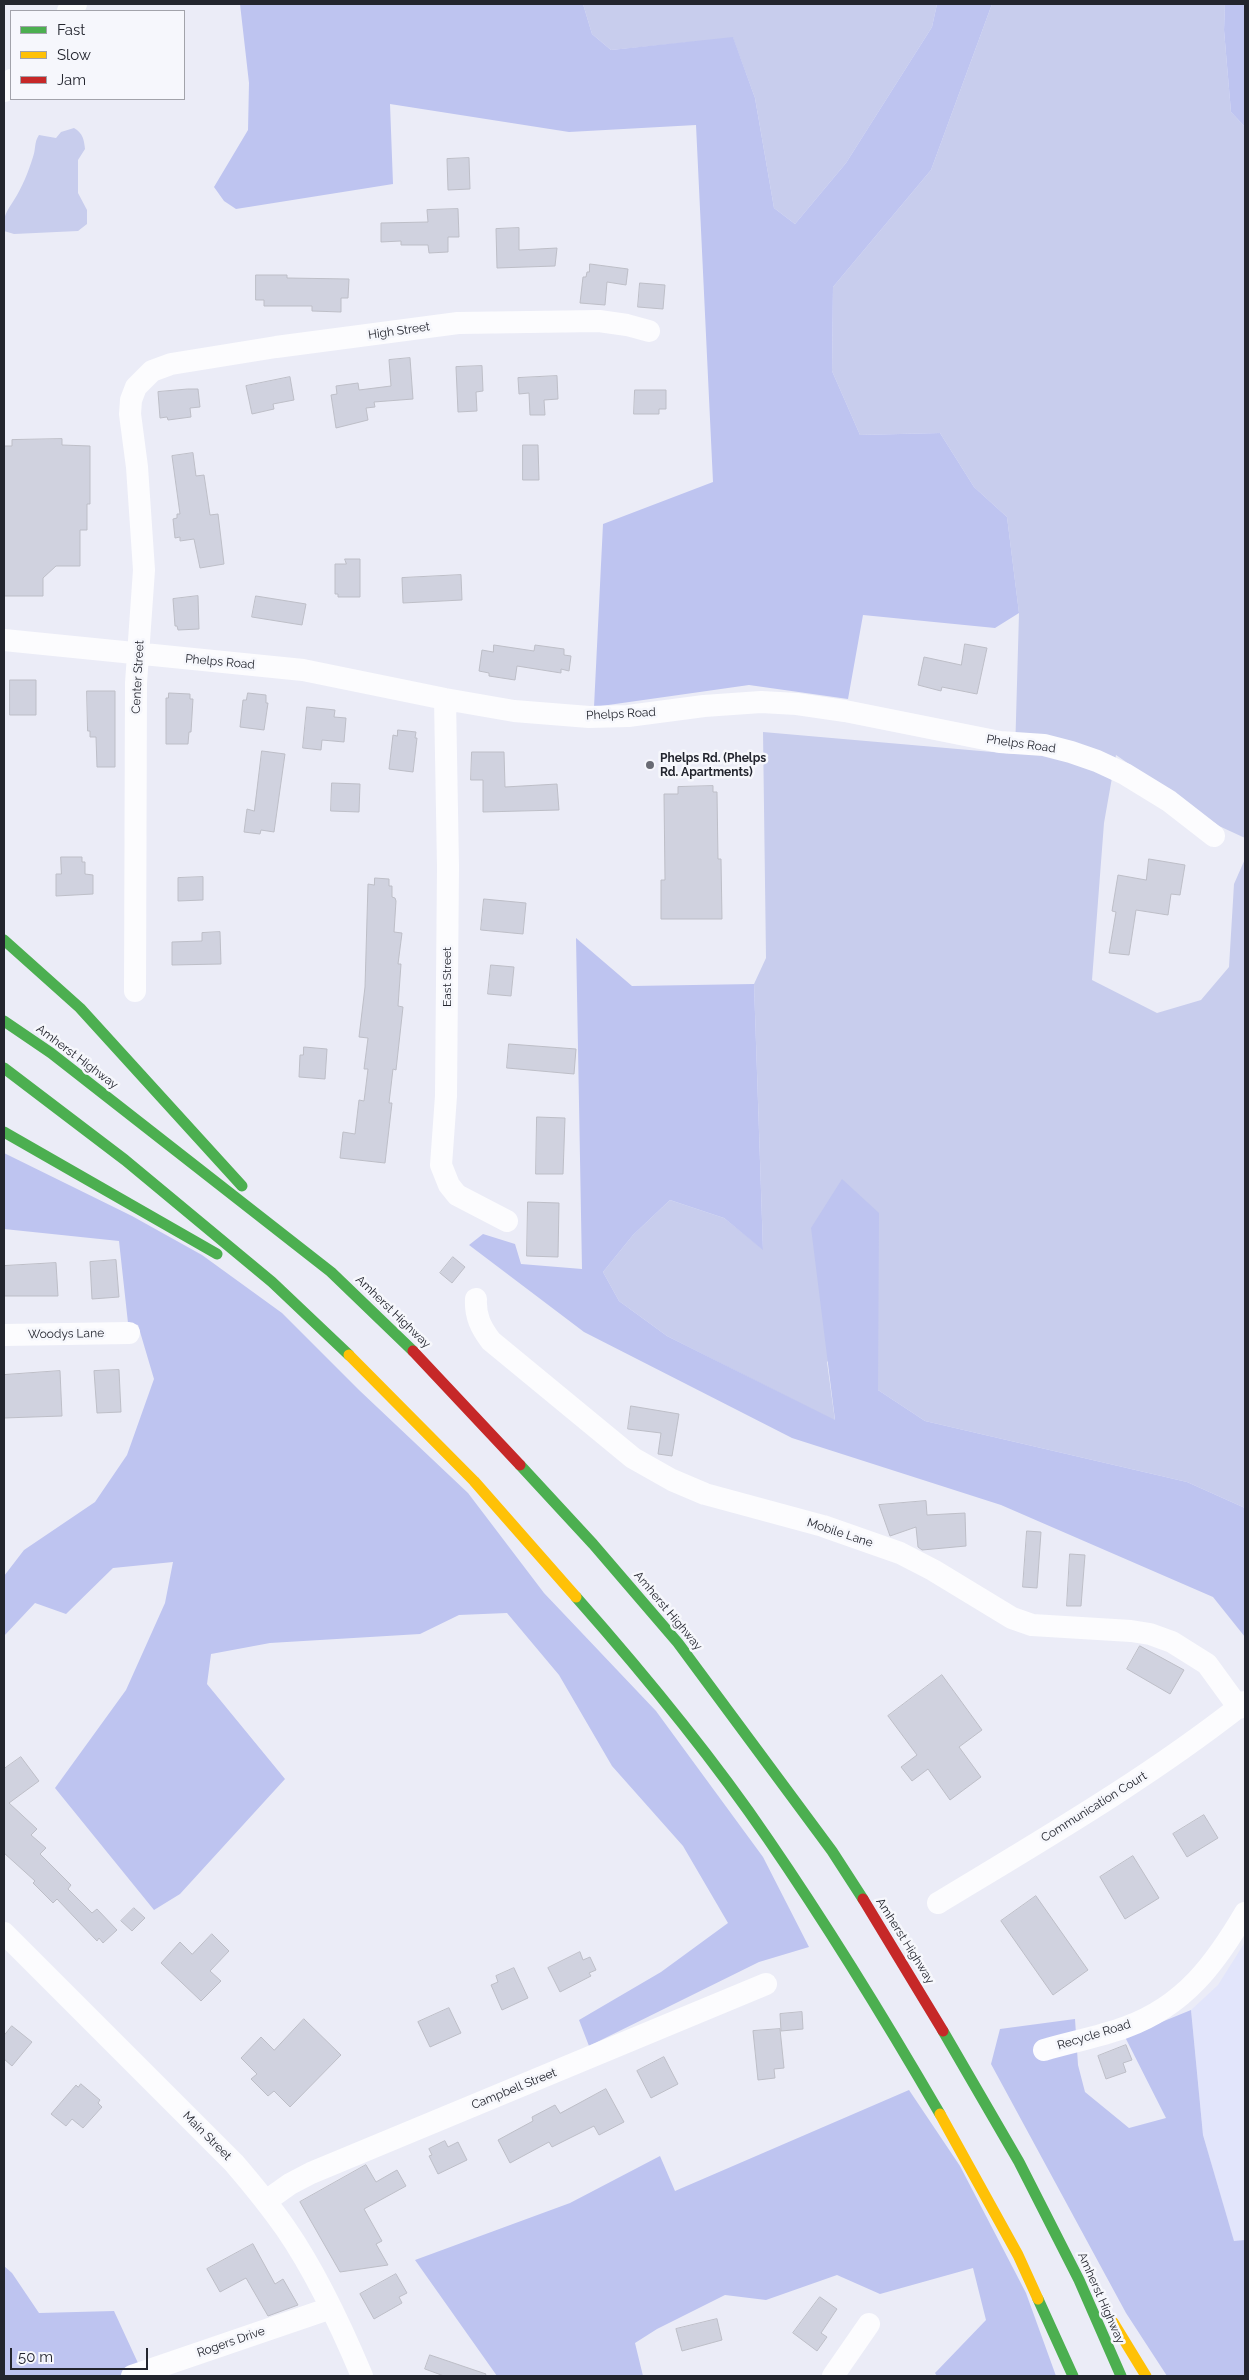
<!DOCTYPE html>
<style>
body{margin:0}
#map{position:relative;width:1249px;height:2380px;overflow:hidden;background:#ebecf7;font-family:Raleway,sans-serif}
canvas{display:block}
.frame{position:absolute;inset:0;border:5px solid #23252e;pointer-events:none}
.legend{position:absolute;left:10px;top:10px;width:175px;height:90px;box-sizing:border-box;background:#f6f7fc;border:1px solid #a2a3aa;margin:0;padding:6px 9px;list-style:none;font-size:15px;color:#23252e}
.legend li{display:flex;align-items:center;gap:10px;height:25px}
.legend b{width:25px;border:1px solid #a2a3aa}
.scale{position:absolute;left:10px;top:2348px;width:138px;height:22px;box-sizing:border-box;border:2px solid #23252e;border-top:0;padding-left:6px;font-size:15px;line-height:18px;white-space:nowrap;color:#23252e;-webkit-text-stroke:4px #f6f7fc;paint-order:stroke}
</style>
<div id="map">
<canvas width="1249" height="2380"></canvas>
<div class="frame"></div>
<ul class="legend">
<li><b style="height:6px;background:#4caf50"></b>Fast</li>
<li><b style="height:6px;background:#ffc107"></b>Slow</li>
<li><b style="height:6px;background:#c62828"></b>Jam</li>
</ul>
<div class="scale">50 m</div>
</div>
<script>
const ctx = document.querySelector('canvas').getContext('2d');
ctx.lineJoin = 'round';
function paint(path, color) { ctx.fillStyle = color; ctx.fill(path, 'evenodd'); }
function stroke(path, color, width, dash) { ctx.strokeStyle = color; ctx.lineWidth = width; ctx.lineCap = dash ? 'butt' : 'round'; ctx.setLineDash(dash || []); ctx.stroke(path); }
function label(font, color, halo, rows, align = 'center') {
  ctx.font = font + ' Raleway,sans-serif'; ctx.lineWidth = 5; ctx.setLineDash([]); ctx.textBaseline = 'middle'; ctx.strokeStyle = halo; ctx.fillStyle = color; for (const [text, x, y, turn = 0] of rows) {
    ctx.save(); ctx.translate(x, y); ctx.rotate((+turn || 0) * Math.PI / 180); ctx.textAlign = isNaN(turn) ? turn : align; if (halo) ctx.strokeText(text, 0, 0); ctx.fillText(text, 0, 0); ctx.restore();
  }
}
paint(new Path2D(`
 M1245,1942V2240L1234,2242L1203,2135L1191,2010L1218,1985Z`), '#e2e5fb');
paint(new Path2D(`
 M583,4H937L932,27L846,163L795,224L774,208L755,98L733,38L611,50L592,34Z
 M992,4H1225L1224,30L1231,112L1245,127V838L1219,826L1116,755L1104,823L1092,980L1157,1013L1201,1000L1229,967L1234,884L1245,859V1508L1187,1482L925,1421L878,1390V1308L827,1362L835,1421L667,1336L619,1301L603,1272L633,1235L670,1200L724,1218L763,1249L754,984L766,958L763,732L1015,754L1019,613L1007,517L974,487L940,433L860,435L832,371L833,287L931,170Z
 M74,128C83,133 84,140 85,149L78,160V193L87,210V224L78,231L14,234L4,231C2,217 7,211 14,200C22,188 29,170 33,157C36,149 34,142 39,135L56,138L61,132Z`), '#c8cded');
paint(new Path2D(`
 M240,4H583L592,34L611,50L733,37L755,98L774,208L795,224L846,163L932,27L937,4H992L931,170L833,287L832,371L860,435L940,433L974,487L1007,517L1019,613L995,628L863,615L848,699L749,685L594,707L603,524L713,482L696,125L569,132L390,104L393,184L236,209L224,201L214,187L248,130L249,83Z
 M1225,4H1245V127L1231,112L1224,30Z
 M576,938L632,986L754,984L763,1250L724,1218L670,1200L633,1235L603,1272L619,1301L667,1336L835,1420L811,1228L842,1179L879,1213L878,1390L925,1421L1187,1482L1245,1508V1637L1213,1597L1001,1505L792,1438L584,1332L469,1245L483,1234L515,1244L521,1264L582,1269Z
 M4,1153L132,1216L202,1255L282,1313L359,1390L468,1493L544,1593L656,1711L763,1857L809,1947L759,1962L589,2046L579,2020L661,1972L728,1923L683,1846L612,1766L559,1675L507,1613L459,1615L420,1634L270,1643L211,1654L207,1684L285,1779L180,1894L154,1910L55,1788L126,1690L165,1603L173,1562L113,1568L66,1614L35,1603L4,1636V1576L24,1550L95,1502L127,1455L154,1379L138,1325L128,1323L119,1241L4,1229Z
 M1191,2010L1203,2135L1234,2241L1245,2240V2376H1167L1126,2313L991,2064L1000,2029L1075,2019L1078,2065L1085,2092L1129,2128L1166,2118L1125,2037Z
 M909,2090L960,2166L1026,2293L1056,2376H937L935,2373L986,2320L973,2268L880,2294L837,2275L766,2300L725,2295L657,2329L635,2343L643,2376H497L415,2260L570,2203L660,2156L675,2191Z
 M4,2266L12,2273L39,2313L114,2311L144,2376H4Z`), '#bec4f0');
const building = new Path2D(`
 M469,158L470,189L448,190L447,159Z
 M458,209L459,237H448V252L429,253L428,245H401V241L381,242V223L428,222L427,210Z
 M519,228V250L557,248L555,266L497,268L496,229Z
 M590,264L628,269L626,285L607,282L605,305L580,303L583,277H586L587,272H589Z
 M256,275H287V278L349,279L348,298H341V312L312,311V306H264V300H256Z
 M640,283L665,285L663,309L638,307Z
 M410,358L413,399L374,402L375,407L366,408L368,420L336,428L331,395L337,394L336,386L358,383L359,390L391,386L389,360Z
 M482,366L483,391L476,392L477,411L458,412L456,367Z
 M557,376L558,399L544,400L545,415H530L529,393L519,394L518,378Z
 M290,377L294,400L273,404L274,409L252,414L246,386Z
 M188,389H198L200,407L190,408L191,417L168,420L167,417L160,418L158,392Z
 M635,390H666V409H659V414H634Z
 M62,439V445L90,446V504H87V530H80V566H56L43,578V596H4V446H12V440Z
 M523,445H538L539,480H523Z
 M193,453L196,476L204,475L210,515L218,514L224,564L200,568L194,539L180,541V537L175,538L173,519L177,518V514H180L172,456Z
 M345,559H360V597H338V594H335V564H346Z
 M461,575L462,600L403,603L402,578Z
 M198,596L199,629L178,630L177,626H175L173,599Z
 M256,596L306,604L302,625L252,617Z
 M965,644L987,648L977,694L942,687L941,691L918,685L924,657L961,665Z
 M494,645L534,651L535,645L564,649V655L571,656L569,671L561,669V673L517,666L515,680L489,676V673L479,671L482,650L493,652Z
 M10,680H36V715H10Z
 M87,691H115V767H97L96,737H90V731H88Z
 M169,693L190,694V699H193L191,732H189L188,744H166V698H168Z
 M248,693L266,695V703H268L264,730L240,727L243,700H246Z
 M307,707L335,710L334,717L346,718L344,742L322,740L321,750L303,748Z
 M398,730L416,732L415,738H417L413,772L389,769L393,735L397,736Z
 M262,751L285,754L274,832L261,830L260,834L244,832L247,809L254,811Z
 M472,752H504L505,787L557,784L559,810L483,812V780H471Z
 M332,783L360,784L359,812L331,811Z
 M713,786V792H717L718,859H721L722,919H661V880H665L664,794H678V787Z
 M61,857H82V862H85V874L93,875V894L56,896V874H61Z
 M1149,859L1185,865L1180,895L1171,894L1168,915L1136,910L1129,955L1109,953L1116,912L1112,911L1118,875L1146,880Z
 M203,877V900L178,901V878Z
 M375,878L389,879V886H392V897L395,898L396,901L394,932L402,933L398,964H401L398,1006L403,1007L396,1070L393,1069L389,1103H392L385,1163L340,1158L343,1132L355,1134L359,1100L364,1101L368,1069H364L368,1038L359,1037L365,987L368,884L374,885Z
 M484,899L526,903L523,934L481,930Z
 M220,932L221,964L172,965V942L202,941V933Z
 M491,965L514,967L511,996L488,994Z
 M509,1044L576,1049L574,1074L507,1068Z
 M304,1047L327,1049L325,1079L299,1077L300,1055H303Z
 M537,1117L565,1118L563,1174H536Z
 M528,1202L559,1203L558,1257L527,1256Z
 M453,1257L465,1267L452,1283L440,1273Z
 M116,1260L119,1297L92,1299L90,1262Z
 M56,1263L58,1296H4V1266Z
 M119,1370L121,1412L97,1413L94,1371Z
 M60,1371L62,1416L4,1418V1375Z
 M631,1406L679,1414L672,1456L658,1454L661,1433L628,1429Z
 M926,1501L927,1515L965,1513L966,1546L922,1550L918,1547L916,1527L890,1536L879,1505Z
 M1027,1531L1041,1532L1037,1588L1023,1587Z
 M1070,1554L1085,1555L1081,1606H1067Z
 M1140,1646L1184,1670L1170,1694L1127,1669Z
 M942,1675L982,1730L959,1747L981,1777L950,1800L928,1769L912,1781L901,1767L917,1755L888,1716Z
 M21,1757L39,1781L9,1803L37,1829L31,1835L46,1848L40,1854L71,1885L68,1889L92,1913L97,1909L117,1930L103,1943L99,1938L97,1941L57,1899L53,1903L33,1883L35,1881L4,1853V1769Z
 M1204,1815L1218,1838L1187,1857L1173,1834Z
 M1133,1856L1159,1898L1125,1919L1100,1877Z
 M1036,1896L1088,1970L1053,1995L1001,1921Z
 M134,1908L145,1918L132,1931L121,1921Z
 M212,1934L229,1951L210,1971L221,1981L201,2001L161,1963L180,1942L192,1954Z
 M580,1952L583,1960L590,1957L596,1970L589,1973L591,1976L560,1992L548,1968Z
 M514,1968L528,1998L502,2010L491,1985L498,1982L496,1976Z
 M449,2008L461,2033L430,2047L418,2022Z
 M802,2012L803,2029L781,2031L780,2014Z
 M304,2019L341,2055L290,2107L274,2091L268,2096L251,2079L257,2074L241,2058L261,2037L274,2050Z
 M12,2026L32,2042L12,2066L4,2059V2036Z
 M780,2029L784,2068L774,2069L775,2078L758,2080L753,2031Z
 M1126,2045L1132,2060L1123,2063L1126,2072L1106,2079L1098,2056Z
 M664,2057L678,2084L651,2098L637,2071Z
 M81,2084L100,2100L98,2103L102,2107L83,2128L72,2119L66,2126L51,2114L76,2085L78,2087Z
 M606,2089L624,2122L599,2135L594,2126L552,2147L549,2142L510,2163L498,2140L533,2121L532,2117L555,2105L560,2113Z
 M445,2141L448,2147L458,2142L467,2160L438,2174L429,2156L432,2155L429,2149Z
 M366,2165L376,2182L397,2170L406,2186L364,2209L382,2241L376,2244L388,2265L340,2272L300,2202Z
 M253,2244L275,2284L283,2279L298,2305L268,2316L246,2278L220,2292L207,2269Z
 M396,2274L407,2293L399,2297L402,2303L374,2319L360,2294Z
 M820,2297L837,2309L821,2333L827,2337L817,2351L793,2333Z
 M717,2319L722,2340L682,2351L676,2329Z
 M430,2355L486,2374L485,2376H444L425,2369Z`);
paint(building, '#d0d2df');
stroke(building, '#bdbec7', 1);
stroke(new Path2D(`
 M68,11L76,4
 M4,91L11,80
 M4,640L303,670L445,699L514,711L589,717L628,716L704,706L761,702L797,704L845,711L1000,742L1044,745L1071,752L1097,761L1125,774L1169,801L1214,836
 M445,699L448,867L446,1096L441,1165L449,1185L457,1195L507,1221
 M135,991L136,683L144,570L137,467L130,414L131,400L136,387L152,371L171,364L276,347L458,323L599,321L627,325L649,331
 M476,1299C475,1316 481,1328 491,1341L633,1458L672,1480L705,1494L823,1526L900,1553L933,1570L1012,1618L1032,1625L1131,1631L1150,1634L1172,1642L1207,1664L1239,1708
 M4,1335L129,1333
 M938,1903C1042,1840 1149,1778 1245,1702
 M4,1933L234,2163C252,2184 270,2206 286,2229C317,2274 341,2326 362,2376
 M1044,2050C1071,2042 1099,2037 1126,2027C1184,2006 1215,1964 1245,1913
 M266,2201L290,2184L311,2173L766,1984
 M132,2376L331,2308
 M833,2376L869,2324`), '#fcfcfe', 22);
stroke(new Path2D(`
 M4,940L80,1008L242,1186
 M4,1021L51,1053L331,1272L413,1351
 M4,1068L125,1160L272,1282L349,1355
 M4,1132L217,1254
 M520,1465L593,1544L678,1643L832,1851L863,1899
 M576,1597C644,1674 710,1754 768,1839C829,1928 886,2021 940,2114
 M943,2031L1019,2162L1079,2280L1121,2376
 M1038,2299L1073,2376`), '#4caf50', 11);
stroke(new Path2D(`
 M349,1355L474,1481L576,1597
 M940,2114L1018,2255L1038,2299
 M1113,2322L1146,2376`), '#ffc107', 11);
stroke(new Path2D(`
 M413,1351L520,1465
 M863,1899L943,2031`), '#c62828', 11);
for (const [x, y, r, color] of [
 [650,765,5,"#696b74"]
]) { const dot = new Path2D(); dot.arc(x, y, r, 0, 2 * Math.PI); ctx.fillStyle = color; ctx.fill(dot); stroke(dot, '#f6f7fc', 2); }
label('12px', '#23252e', '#f6f7fc', [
 ["High Street",399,331,-8],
 ["Phelps Road",220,662,5],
 ["Center Street",138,677,-87],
 ["Phelps Road",621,714,-3],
 ["Phelps Road",1021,744,8],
 ["East Street",447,977,-90],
 ["Amherst Highway",77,1057,37],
 ["Amherst Highway",393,1312,44],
 ["Woodys Lane",66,1334,-1],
 ["Mobile Lane",840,1533,18],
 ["Amherst Highway",668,1611,50],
 ["Communication Court",1094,1807,-32],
 ["Amherst Highway",905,1941,58],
 ["Recycle Road",1094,2035,-17],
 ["Campbell Street",514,2089,-22],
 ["Main Street",207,2136,45],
 ["Amherst Highway",1101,2298,66],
 ["Rogers Drive",231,2342,-19]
]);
label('bold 12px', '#23252e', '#f6f7fc', [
 ["Phelps Rd. (Phelps",660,758],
 ["Rd. Apartments)",660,772]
], 'left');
</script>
